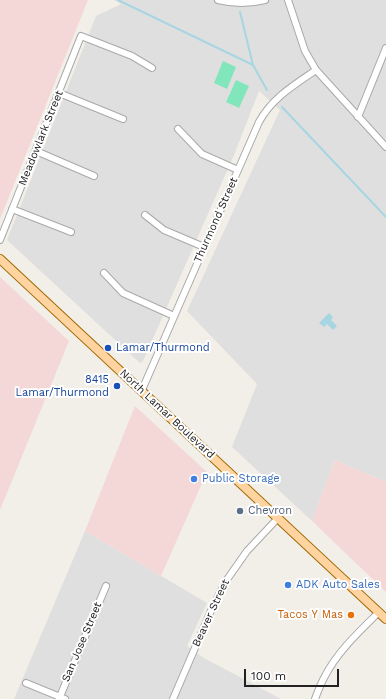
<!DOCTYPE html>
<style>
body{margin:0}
#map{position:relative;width:386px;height:699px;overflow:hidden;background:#f2efe8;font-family:"Work Sans",sans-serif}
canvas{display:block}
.scale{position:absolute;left:244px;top:669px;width:95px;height:18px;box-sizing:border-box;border:2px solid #222;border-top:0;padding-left:5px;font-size:12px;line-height:14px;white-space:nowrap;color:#222;-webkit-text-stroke:3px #fff;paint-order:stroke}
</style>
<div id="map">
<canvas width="386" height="699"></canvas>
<div class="scale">100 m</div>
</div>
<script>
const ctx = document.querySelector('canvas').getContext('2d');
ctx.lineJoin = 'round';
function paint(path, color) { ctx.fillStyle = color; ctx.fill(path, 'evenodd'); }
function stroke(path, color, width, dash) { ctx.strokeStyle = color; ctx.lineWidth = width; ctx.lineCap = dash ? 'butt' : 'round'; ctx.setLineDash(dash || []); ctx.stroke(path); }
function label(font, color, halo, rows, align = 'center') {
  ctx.font = font + ' "Work Sans",sans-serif'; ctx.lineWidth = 4; ctx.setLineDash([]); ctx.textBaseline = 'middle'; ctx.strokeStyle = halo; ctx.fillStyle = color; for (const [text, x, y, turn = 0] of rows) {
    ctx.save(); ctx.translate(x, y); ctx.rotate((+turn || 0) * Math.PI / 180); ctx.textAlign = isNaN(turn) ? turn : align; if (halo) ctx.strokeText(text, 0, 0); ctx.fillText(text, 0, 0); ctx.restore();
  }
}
paint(new Path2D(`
 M114,0H386V482L335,460L312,521L232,447L257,384L187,311L280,110L259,91L234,155L143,361L140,363L7,240L96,16L121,4Z
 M85,531L207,603L187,646L204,658L281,699H14Z`), '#e0dfdf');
paint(new Path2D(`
 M0,0H88L0,219Z
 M0,277L69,341L0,510Z
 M135,406L207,472L161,576L85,531Z
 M335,460L386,482V592L312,521Z`), '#f4d8d7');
paint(new Path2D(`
 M223,61L236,67L227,89L214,83Z
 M236,80L249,86L239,108L226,102Z`), '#82e6bd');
paint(new Path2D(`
 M329,313L333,317L331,320L337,326L333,330L327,324L324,327L319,323Z`), '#a6d6e2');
stroke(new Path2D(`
 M118,0L253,65
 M240,12L253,65L267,90
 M282,107L386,217`), '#a6d6e2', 2);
const minor = new Path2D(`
 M218,0C234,4 249,4 265,0
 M288,0L305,51L316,70L386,147
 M59,93L123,119
 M358,117L386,48
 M178,129L202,154L238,170
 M36,151L94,176
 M12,209L71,232
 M145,215L164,230L204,247
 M0,240L81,36L132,56L152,68
 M104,273L123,293L174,316
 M142,390L259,122C272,98 294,85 316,70
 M26,683L65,699
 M59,699L106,586
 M173,699L213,606L226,581L247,551L278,518
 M315,699C318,691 321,683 325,676C338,651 359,632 379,612`);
const major = new Path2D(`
 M0,259L386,619`);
stroke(minor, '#a9a9a9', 8);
stroke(major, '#9f6800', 10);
stroke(minor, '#fff', 6);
stroke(major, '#ffd4a0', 8);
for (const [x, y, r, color] of [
 [108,348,4,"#1a4fb4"],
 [117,386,4,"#1a4fb4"],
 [194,479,4,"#3f7fe0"],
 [240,511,4,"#5c6f8a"],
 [288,585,4,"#3f7fe0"],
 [351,615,4,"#e8710a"]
]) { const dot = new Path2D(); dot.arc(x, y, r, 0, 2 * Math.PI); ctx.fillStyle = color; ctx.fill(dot); stroke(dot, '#fff', 1.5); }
label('11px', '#222', '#fff', [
 ["Meadowlark Street",41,138,-68],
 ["Thurmond Street",216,220,-66],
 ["North Lamar Boulevard",167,414,43],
 ["Beaver Street",211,613,-65],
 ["San Jose Street",82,642,-67]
]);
label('11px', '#164399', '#fff', [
 ["Lamar/Thurmond",116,348],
 ["8415",109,380,"right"],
 ["Lamar/Thurmond",109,393,"right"]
], 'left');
label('11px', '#366cbe', '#fff', [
 ["Public Storage",202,479],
 ["ADK Auto Sales",296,585]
], 'left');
label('11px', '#4e5e75', '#fff', [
 ["Chevron",248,511]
], 'left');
label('11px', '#c56008', '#fff', [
 ["Tacos Y Mas",343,615]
], 'right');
</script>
